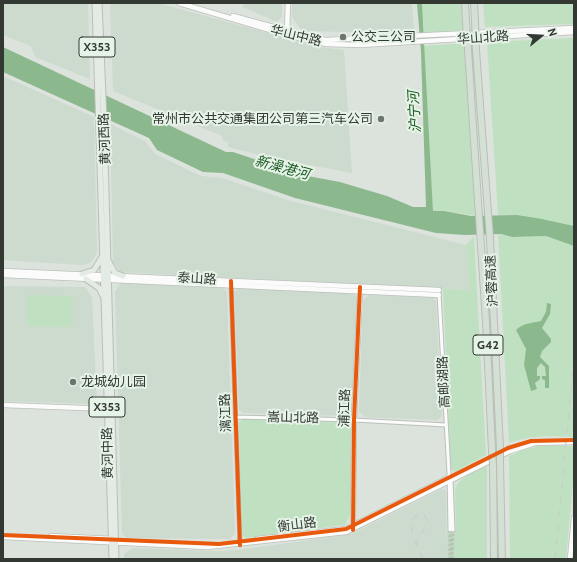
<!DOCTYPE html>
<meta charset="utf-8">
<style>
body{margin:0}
#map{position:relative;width:577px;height:562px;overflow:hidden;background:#dce3dc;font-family:Cabin,sans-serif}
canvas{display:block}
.frame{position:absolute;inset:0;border:4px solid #333833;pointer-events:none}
.north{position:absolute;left:521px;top:16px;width:40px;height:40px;-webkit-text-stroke:3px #e6f3e7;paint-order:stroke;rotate:72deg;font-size:11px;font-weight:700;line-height:16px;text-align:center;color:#333833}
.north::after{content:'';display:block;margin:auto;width:14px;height:18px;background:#333833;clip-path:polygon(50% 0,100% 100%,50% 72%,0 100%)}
</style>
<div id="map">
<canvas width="577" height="562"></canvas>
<div class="frame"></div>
<div class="north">N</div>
</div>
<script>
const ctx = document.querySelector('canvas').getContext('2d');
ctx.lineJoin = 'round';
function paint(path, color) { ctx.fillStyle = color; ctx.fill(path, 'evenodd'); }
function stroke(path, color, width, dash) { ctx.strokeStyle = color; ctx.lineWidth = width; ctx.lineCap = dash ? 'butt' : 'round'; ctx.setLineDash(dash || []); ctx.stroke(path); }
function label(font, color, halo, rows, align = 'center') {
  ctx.font = font + ' Cabin,"Noto Sans SC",sans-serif'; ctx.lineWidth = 4; ctx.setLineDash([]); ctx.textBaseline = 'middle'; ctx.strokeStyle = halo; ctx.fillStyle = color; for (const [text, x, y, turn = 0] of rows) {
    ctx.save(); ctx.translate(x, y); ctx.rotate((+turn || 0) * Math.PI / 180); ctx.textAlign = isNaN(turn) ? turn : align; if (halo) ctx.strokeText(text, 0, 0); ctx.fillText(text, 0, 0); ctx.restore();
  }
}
paint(new Path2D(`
 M3,3H88L90,79L35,57L31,46L3,35Z
 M110,3H158L319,47L344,50L352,173L272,158L228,147V142L223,141L222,136L113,91Z
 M243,3H282V17L277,22L243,7Z
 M292,3H412L414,30L346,32L302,31L292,17Z
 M3,76L94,117L97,252L93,260L88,264L80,265L3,260Z
 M110,124L145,141L155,154L201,176L222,178L291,201L466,245L470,290L120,272L113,262Z
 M121,283L223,288L227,293L235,534L230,539L126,538L122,533L115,292Z
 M3,286L85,287L92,297L97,404L3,401Z
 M239,288L353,293L357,298L352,412L347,416L244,413L239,410L234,292Z
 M369,295L433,297L436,301L442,416L437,420L365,417L359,411L363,300Z
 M442,489L445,490L446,492L447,559H124V554L133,548L217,551L238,550L351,534Z`), '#cddace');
paint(new Path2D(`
 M422,3H462L464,31L424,33Z
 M483,3H574V24L485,27Z
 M574,38V226L542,219L498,215L487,42Z
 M466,43L477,216L444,211H433L424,46Z
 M498,234L512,237L546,236L574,246V437C550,436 531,435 509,443Z
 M474,236L486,455L455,472L451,469L443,289L470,290L466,245Z
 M27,295L73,296L72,327L27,326Z
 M243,419L347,423L352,428L350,515L345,525L246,538L241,534L239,423Z
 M538,446H574V472L566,559H510L509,456L520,451Z
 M487,465V559H447V531H456L455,489C460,476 476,472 487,465Z`), '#c0e1c1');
paint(new Path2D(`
 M417,3H422L433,211H444L471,216L517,215L542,219L574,226V246L546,236L512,237L501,234L465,235L436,233L295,198L223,173L203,172L157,150L149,138L3,72V47L226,152H233L302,175L340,182L387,196L413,207H426L421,52Z
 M547,303L551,304L550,314L542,328L551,339V342L542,351L540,357L549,366V388H545V380L542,379V376H546L545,367L541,363L537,368V376H540V379L535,383L537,389L531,391L524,365L526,349L516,330C523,323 532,323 541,321L546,312Z`), '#8cb88e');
stroke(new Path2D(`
 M450,530V559
 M452,559L453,530`), '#bac1ba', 3, [3, 1.5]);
const street = new Path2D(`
 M231,284L240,545
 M439,294L449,473L450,530
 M236,417L354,420L446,425
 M451,479L453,530`);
const secondary = new Path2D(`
 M179,3L287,35L326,44L361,45L574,32
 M233,16L314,38L326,40L574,28
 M287,33L288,3
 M3,271L439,290
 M3,275L439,295
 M3,405L110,409
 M353,528L354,420L360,290
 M51,536L114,539
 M3,537L207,547L346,532L510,451L535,443L574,442
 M257,539L346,529L450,477
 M570,559L574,518`);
const primary = new Path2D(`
 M95,3L112,559
 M99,3L104,119L116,559
 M109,262L115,273L123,276
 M82,274L94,270L102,257
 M86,279L99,288L104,298`);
const highway = new Path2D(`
 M465,3L466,22
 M474,3L475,21
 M468,50L486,322L492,451
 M476,50L490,239L500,448
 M500,462L502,559
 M493,465L494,559`);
stroke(street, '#bbc0bb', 5);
stroke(secondary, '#bbc0bb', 6);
stroke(primary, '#babeba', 7);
stroke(highway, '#babeba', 8);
stroke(street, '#fafbfa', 3);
stroke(secondary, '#fafbfa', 4.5);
stroke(primary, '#e3ebe4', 5);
stroke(highway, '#d4e0d4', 6);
stroke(new Path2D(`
 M416,546L418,538L428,523L425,516L422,514L415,516C404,529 420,546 422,559
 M555,559L574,357`), '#c9cbc9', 1, [7, 7]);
const highwayBridge = new Path2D(`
 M475,21L476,50
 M466,22L468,50
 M500,448V462
 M492,451L493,465`);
stroke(highwayBridge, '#babeba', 8, []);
stroke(highwayBridge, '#d4e0d4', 6);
stroke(new Path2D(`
 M231,281L240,545
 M353,530L354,420L360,287
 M3,535L219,544L346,529L508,448L531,441L574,440`), '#e8590c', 4);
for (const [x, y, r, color] of [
 [343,37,4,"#6e746e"],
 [381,119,4,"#6e746e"],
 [73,382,4,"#6e746e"]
]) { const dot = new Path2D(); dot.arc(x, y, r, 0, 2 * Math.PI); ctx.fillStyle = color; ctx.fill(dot); stroke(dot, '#e6f3e7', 1.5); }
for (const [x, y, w] of [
 [97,47,36],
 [488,345,30],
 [107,407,36]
]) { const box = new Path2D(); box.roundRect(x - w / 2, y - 10, w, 20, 3); ctx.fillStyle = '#e6f3e7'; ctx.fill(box); stroke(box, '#333833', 1); }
label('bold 12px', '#333833', null, [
 ["X353",97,47],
 ["G42",488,345],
 ["X353",107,407]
]);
label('13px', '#333833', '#e6f3e7', [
 ["华山中路",296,36,14],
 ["华山北路",483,38,-4],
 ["黄河西路",105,139,-92],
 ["泰山路",197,279,3],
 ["沪蓉高速",492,281,-93],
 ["高邮湖路",444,382,-93],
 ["浦江路",345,408,-88],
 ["漓江路",226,413,-92],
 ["嵩山北路",293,418,1],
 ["黄河中路",108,453,-91],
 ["衡山路",297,525,-7]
]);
label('13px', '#333833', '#e6f3e7', [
 ["公交三公司",351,37],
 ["常州市公共交通集团公司第三汽车公司",373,119,"right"],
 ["龙城幼儿园",81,382]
], 'left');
label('italic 14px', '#195922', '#e6f3e7', [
 ["沪宁河",415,112,-93],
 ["新澡港河",282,168,15]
]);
</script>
